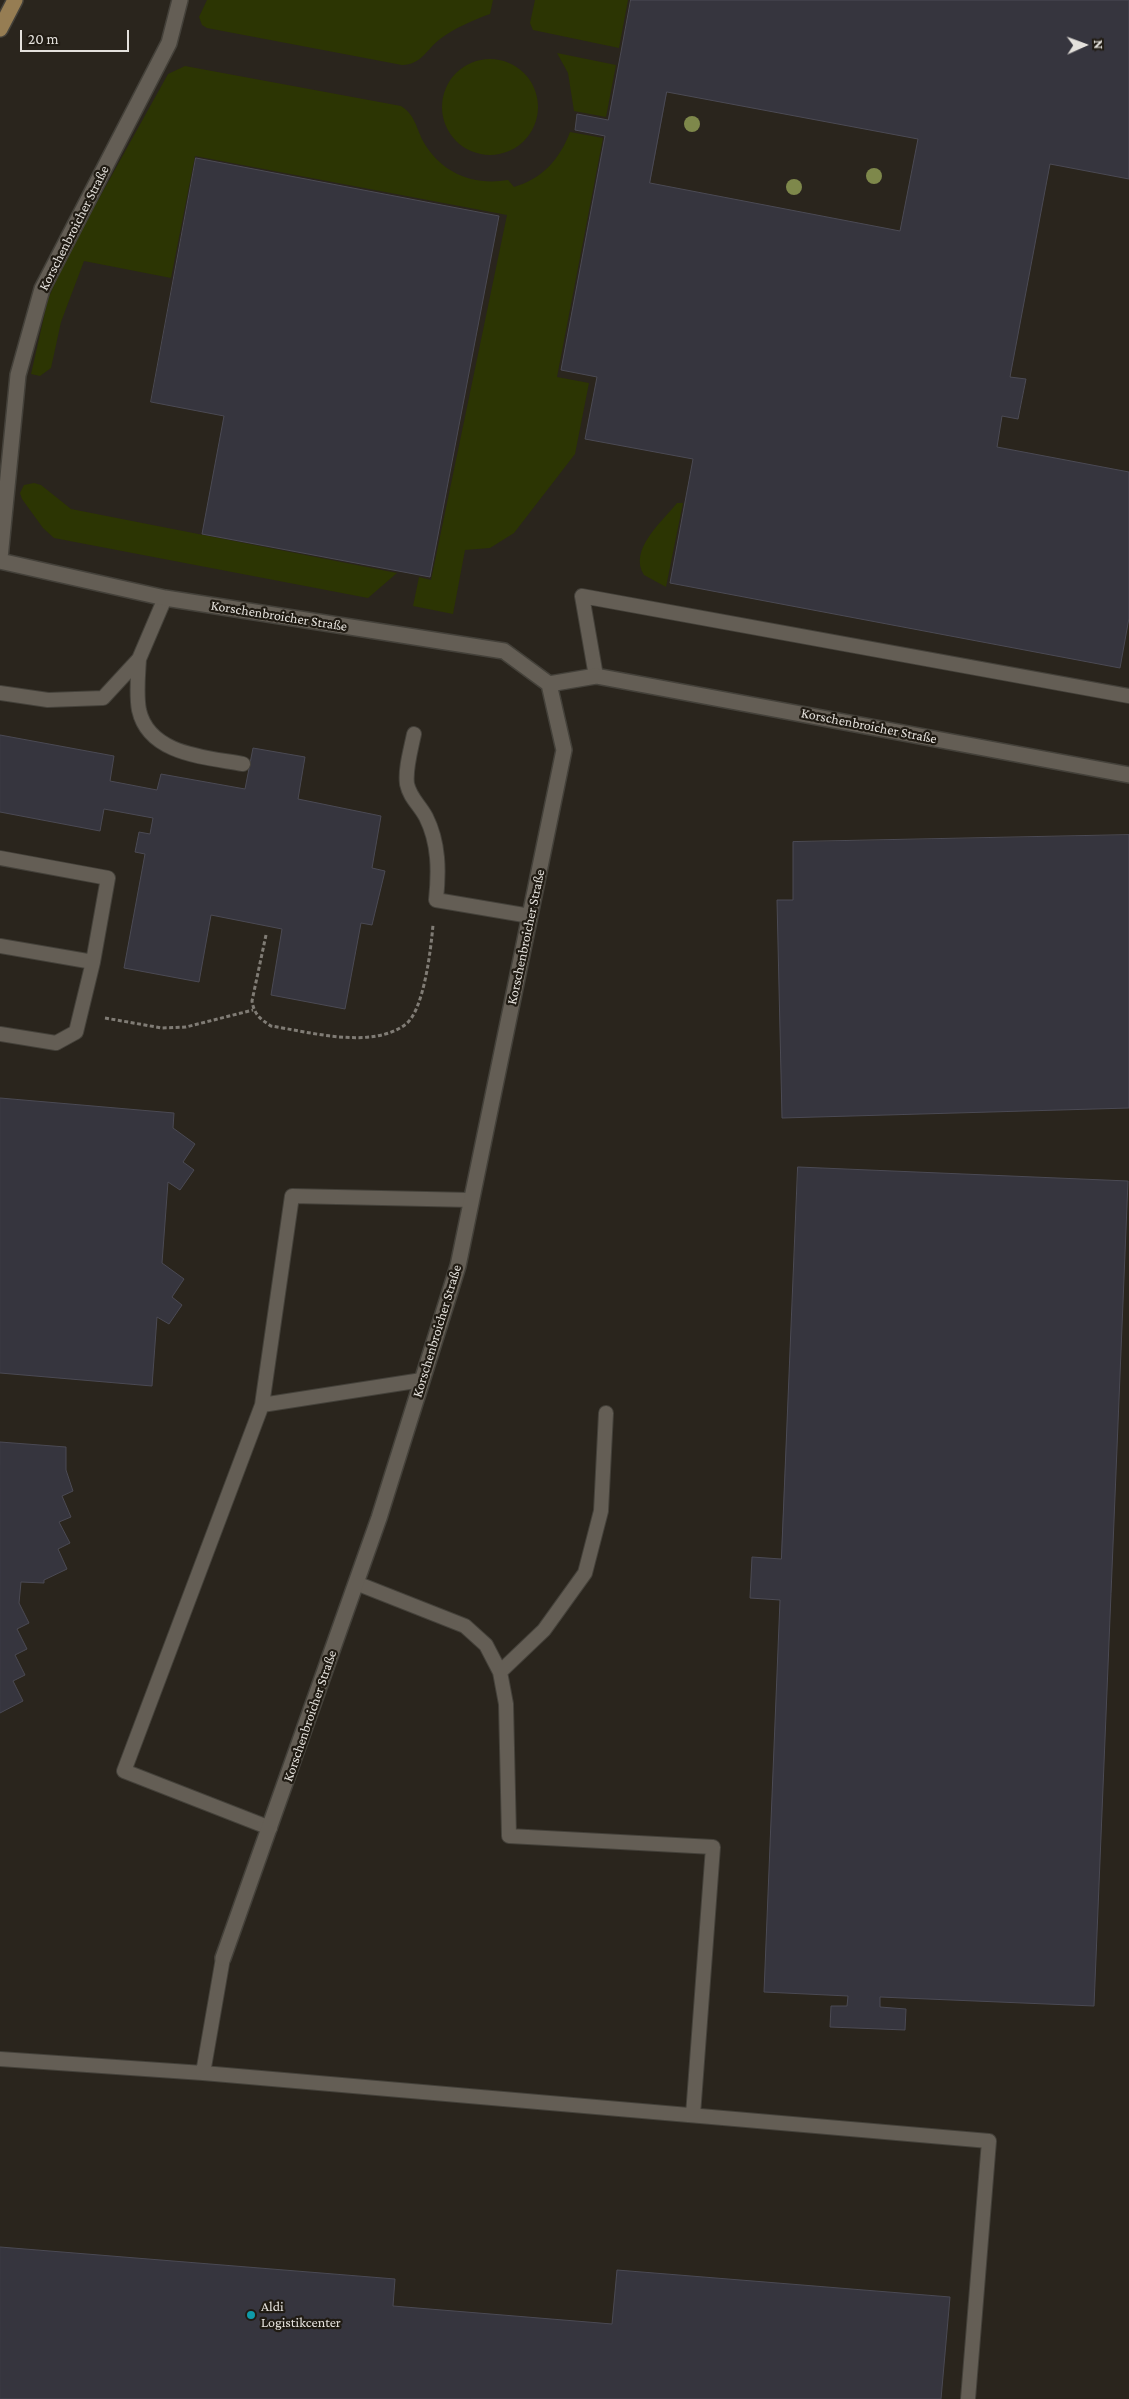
<!DOCTYPE html>
<meta charset="utf-8">
<style>
body{margin:0}
#map{position:relative;width:1129px;height:2399px;overflow:hidden;background:#2a251d;font-family:"Crimson Pro",serif}
canvas{display:block}
.north{position:absolute;left:1059px;top:20px;width:50px;height:50px;-webkit-text-stroke:4px #201b13;paint-order:stroke;rotate:88deg;font-size:14px;font-weight:700;line-height:20px;text-align:center;color:#e4e1dc}
.north::after{content:'';display:block;margin:auto;width:18px;height:22px;background:#e4e1dc;clip-path:polygon(50% 0,100% 100%,50% 72%,0 100%)}
.scale{position:absolute;left:20px;top:30px;width:109px;height:22px;box-sizing:border-box;border:2px solid #e4e1dc;border-top:0;padding-left:6px;font-size:15px;line-height:18px;white-space:nowrap;color:#e4e1dc;-webkit-text-stroke:4px #201b13;paint-order:stroke}
</style>
<div id="map">
<canvas width="1129" height="2399"></canvas>
<div class="north">N</div>
<div class="scale">20 m</div>
</div>
<script>
const ctx = document.querySelector('canvas').getContext('2d');
ctx.lineJoin = 'round';
function paint(path, color) { ctx.fillStyle = color; ctx.fill(path, 'evenodd'); }
function stroke(path, color, width, dash) { ctx.strokeStyle = color; ctx.lineWidth = width; ctx.lineCap = dash ? 'butt' : 'round'; ctx.setLineDash(dash || []); ctx.stroke(path); }
function label(font, color, halo, rows, align = 'center') {
  ctx.font = font + ' "Crimson Pro",serif'; ctx.lineWidth = 4.5; ctx.setLineDash([]); ctx.textBaseline = 'middle'; ctx.strokeStyle = halo; ctx.fillStyle = color; for (const [text, x, y, turn = 0] of rows) {
    ctx.save(); ctx.translate(x, y); ctx.rotate((+turn || 0) * Math.PI / 180); ctx.textAlign = isNaN(turn) ? turn : align; if (halo) ctx.strokeText(text, 0, 0); ctx.fillText(text, 0, 0); ctx.restore();
  }
}
paint(new Path2D(`
 M207,0H493L490,14C473,20 455,28 440,39C427,49 421,65 402,65L207,28L202,25L199,17Z
 M535,0H628L619,48L533,30L530,23Z
 M557,53L616,65L606,117L574,111L568,73Z
 M442 107a48 48 0 1 1 96 0a48 48 0 1 1-96 0Z
 M185,66L401,106C415,115 416,127 423,141C441,173 473,186 508,180L514,187C542,179 560,159 570,132L603,138L557,377L589,383L575,454L514,533L490,548L465,550L453,614L413,606L419,577L431,580L507,215L195,156L171,278L84,261L61,322L51,368L40,376L31,374L48,299L67,256L168,74Z
 M34,483L41,485L71,509L397,573L368,598L54,538L43,528L22,499L20,493L24,485Z
 M677,503H683L666,587L644,575C628,550 662,522 677,503Z`), '#2c3503');
const building = new Path2D(`
 M631,0H1129V179L1050,164L1010,377L1026,379L1018,419L1002,416L997,447L1129,472V618L1120,668L670,583L693,459L585,439L597,377L561,370L605,136L575,130L577,114L608,120ZM667,92L918,139L900,231L650,183Z
 M196,158L499,216L430,577L202,534L224,416L151,402Z
 M0,735L114,756L110,781L157,790L161,774L245,789L253,748L305,757L298,799L381,816L372,868L385,871L372,925L361,923L345,1009L271,995L282,929L211,915L199,982L124,968L145,854L135,852L139,832L150,834L153,818L104,809L100,831L0,812Z
 M1129,835V1108L782,1118L777,900H793V842Z
 M0,1098L174,1113L173,1128L195,1144L183,1162L194,1170L180,1190L168,1182L162,1263L184,1279L172,1297L182,1305L169,1324L157,1317L152,1386L0,1373Z
 M798,1167L1128,1181L1094,2006L880,1997V2007L906,2009L905,2030L830,2027L831,2006H847L848,1996L764,1992L780,1600L750,1598L752,1557L781,1559Z
 M0,1442L66,1447V1470L73,1491L62,1496L71,1517L59,1522L70,1543L58,1549L67,1569L44,1580V1583L21,1582L19,1603L29,1623L17,1629L27,1649L15,1655L25,1675L13,1681L23,1701L0,1713Z
 M0,2247L395,2279L393,2306L612,2324L617,2270L950,2297L941,2399H0Z`);
paint(building, '#36353e');
stroke(building, '#4b4a54', 1);
const lane = new Path2D(`
 M139,659C138,676 136,694 139,710C149,755 206,757 243,764
 M596,676L582,596L1129,696
 M0,693L48,700L103,698L139,659L165,598
 M414,734C411,749 405,769 407,784C410,798 419,804 426,817C439,843 439,871 436,900L530,916
 M0,858L108,878L93,962L76,1032L56,1043L0,1034
 M0,946L93,962
 M262,1405L422,1380
 M356,1583L465,1626L486,1645L500,1672L506,1704L509,1836L713,1847L693,2115
 M500,1672L544,1630L585,1573L601,1511L606,1413
 M270,1828L124,1771L262,1405L292,1196L471,1200
 M223,1958L203,2073L989,2141L968,2399
 M0,2059L203,2073`);
const street = new Path2D(`
 M0,558L18,375L42,289L169,43L180,0
 M0,561L165,598L504,651L549,684L564,750L458,1266L379,1518L223,1958
 M549,684L596,676L1129,775`);
const primary = new Path2D(`
 M0,29L15,0`);
stroke(lane, '#44413a', 16);
stroke(street, '#44413a', 18);
stroke(primary, '#44413a', 18);
stroke(new Path2D(`
 M266,935L252,1001C254,1014 260,1019 271,1026C310,1032 372,1050 406,1024C424,1010 431,948 433,925
 M105,1018L162,1028L186,1027L253,1010`), '#807c75', 3, [4, 2.5]);
stroke(lane, '#645e55', 14);
stroke(street, '#645e55', 15);
stroke(primary, '#967d53', 15);
ctx.fillStyle = '#7e884b';
for (const [x, y] of [
 [692,124],
 [874,176],
 [794,187]
]) { ctx.beginPath(); ctx.arc(x, y, 8, 0, 2 * Math.PI); ctx.fill(); }
for (const [x, y, r, color] of [
 [251,2315,5,"#0f9aa8"]
]) { const dot = new Path2D(); dot.arc(x, y, r, 0, 2 * Math.PI); ctx.fillStyle = color; ctx.fill(dot); stroke(dot, '#201b13', 2); }
label('14px', '#e4e1dc', '#201b13', [
 ["Korschenbroicher Straße",74,228,-63],
 ["Korschenbroicher Straße",279,616,9],
 ["Korschenbroicher Straße",869,726,11],
 ["Korschenbroicher Straße",526,937,-78],
 ["Korschenbroicher Straße",437,1331,-73],
 ["Korschenbroicher Straße",310,1716,-71]
]);
label('14px', '#e4e1dc', '#201b13', [
 ["Aldi",261,2307],
 ["Logistikcenter",261,2323]
], 'left');
</script>
